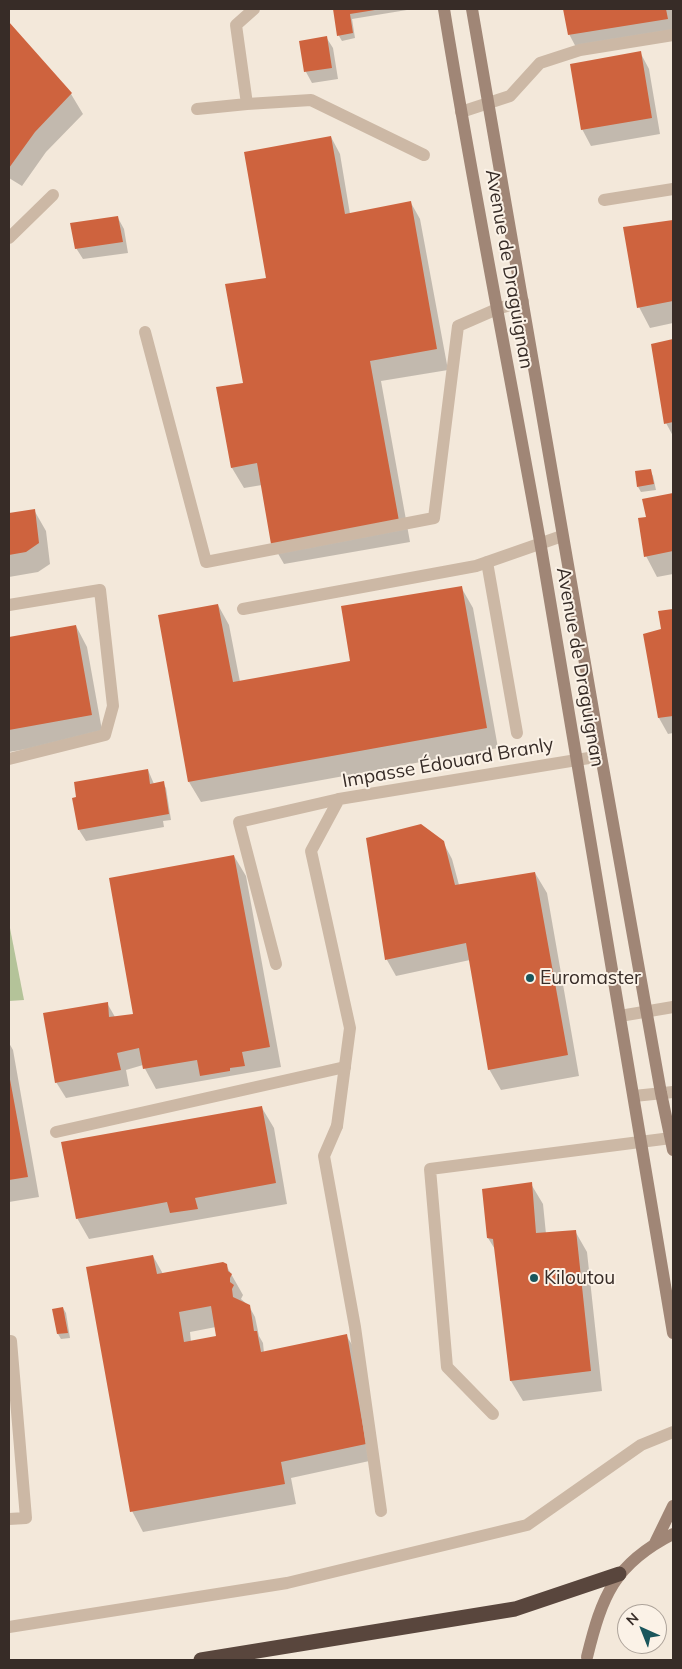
<!DOCTYPE html>
<meta charset="utf-8">
<style>
body{margin:0}
#map{position:relative;width:682px;height:1669px;overflow:hidden;background:#f3e8da;font-family:Mulish,sans-serif}
canvas{display:block}
.frame{position:absolute;inset:0;border:10px solid #372c27;pointer-events:none}
.north{position:absolute;left:617px;top:1604px;width:50px;height:50px;box-sizing:border-box;background:#fbf2e7;border:1px solid #ada39a;border-radius:50%;rotate:316deg;font-size:14px;font-weight:700;line-height:20px;text-align:center;color:#372c27}
.north::after{content:'';display:block;margin:auto;width:18px;height:22px;background:#1a565c;clip-path:polygon(50% 0,100% 100%,50% 72%,0 100%)}
</style>
<div id="map">
<canvas width="682" height="1669"></canvas>
<div class="frame"></div>
<div class="north">N</div>
</div>
<script>
const ctx = document.querySelector('canvas').getContext('2d');
ctx.lineJoin = 'round';
function paint(path, color) { ctx.fillStyle = color; ctx.fill(path, 'evenodd'); }
function stroke(path, color, width, dash) { ctx.strokeStyle = color; ctx.lineWidth = width; ctx.lineCap = dash ? 'butt' : 'round'; ctx.setLineDash(dash || []); ctx.stroke(path); }
function label(font, color, halo, rows, align = 'center') {
  ctx.font = font + ' Mulish,sans-serif'; ctx.lineWidth = 4; ctx.setLineDash([]); ctx.textBaseline = 'middle'; ctx.strokeStyle = halo; ctx.fillStyle = color; for (const [text, x, y, turn = 0] of rows) {
    ctx.save(); ctx.translate(x, y); ctx.rotate((+turn || 0) * Math.PI / 180); ctx.textAlign = isNaN(turn) ? turn : align; if (halo) ctx.strokeText(text, 0, 0); ctx.fillText(text, 0, 0); ctx.restore();
  }
}
paint(new Path2D(`
 M9,923L24,1000L9,1001Z`), '#b4c399');
paint(new Path2D(`
 M334,9H413L352,19L355,38L342,41L339,36Z
 M564,9H673V36L578,51L569,34Z
 M9,24L71,94L83,114L46,152L22,186L9,178Z
 M326,37L333,48L338,79L312,83L306,72L300,42Z
 M640,52L649,69L660,134L591,146L582,129Z
 M331,137L340,154L350,214L411,203L420,219L448,370L381,381L410,542L284,564L272,543L262,485L244,488L232,468L244,384L268,279Z
 M118,218L124,229L128,253L83,259L76,248Z
 M673,221V323L650,328L639,307L624,228Z
 M673,341V436L666,423L652,345Z
 M650,470L653,476L656,490L641,492L638,487Z
 M673,495V574L657,577L646,556L647,518L644,500Z
 M34,510L46,531L50,564L38,572L9,577V514Z
 M461,587L473,608L498,748L201,802L189,782L218,605L229,625L240,682L352,662Z
 M673,610V733L668,734L659,718L664,631L660,612Z
 M76,626L87,647L103,736L9,752V639Z
 M148,770L154,784L163,783L166,788L171,820L163,821L164,827L86,841L79,830Z
 M367,839L443,842L452,859L459,885L535,873L547,893L579,1076L501,1090L489,1069L470,960L396,976L387,960Z
 M234,856L246,876L281,1067L156,1089L143,1065L126,1070L129,1086L66,1098L56,1082L107,1003L115,1017L135,1015Z
 M9,1043L13,1050L39,1197L9,1202Z
 M262,1108L274,1128L287,1204L89,1239L77,1218Z
 M531,1184L543,1204L546,1234L575,1231L587,1252L602,1391L523,1401L511,1381L496,1251L488,1238Z
 M153,1256L163,1274L226,1265L243,1295L241,1299L249,1306L255,1317L259,1336L263,1343L264,1353L346,1335L356,1351L374,1460L291,1478L296,1504L143,1532L132,1511ZM216,1327L218,1337L191,1342L190,1332Z
 M63,1308L66,1313L70,1338L61,1339L58,1334Z`), '#0003');
paint(new Path2D(`
 M333,9H375V10L350,14L353,33L337,36Z
 M563,9H666L668,19L568,35Z
 M9,22L72,93L35,132L9,168Z
 M327,36L332,68L304,72L299,41Z
 M641,51L652,118L581,130L570,64Z
 M331,136L345,214L411,201L437,349L370,361L399,521L271,544L257,463L231,468L216,387L243,383L225,284L266,278L244,152Z
 M118,216L123,242L75,249L70,223Z
 M673,220V301L637,308L623,227Z
 M673,339V422L664,424L651,344Z
 M651,469L654,484L637,487L635,471Z
 M673,493V551L644,557L638,518L646,517L642,499Z
 M35,509L39,543L26,552L9,555V513Z
 M462,586L487,728L188,782L158,615L218,604L233,682L350,661L341,606Z
 M673,609V716L658,718L643,634L661,629L658,611Z
 M76,625L92,715L9,730V637Z
 M148,769L150,784L164,781L169,814L78,830L72,798L76,797L74,782Z
 M421,824L444,841L455,885L535,872L568,1055L488,1070L466,943L385,960L366,838Z
 M234,855L270,1047L242,1052L245,1066L230,1068V1071L200,1076L197,1060L143,1069L139,1048L117,1053L121,1070L55,1083L43,1013L108,1002L109,1017L133,1014L109,878Z
 M9,1074L28,1177L9,1180Z
 M262,1106L276,1183L195,1198L198,1209L170,1213L167,1202L76,1219L61,1142Z
 M532,1182L536,1233L576,1230L591,1371L510,1381L493,1239L487,1238L482,1189Z
 M153,1255L157,1274L223,1262L227,1264L228,1271L232,1274L230,1278V1282L234,1285L232,1289L233,1297L250,1305L254,1331H257L261,1352L347,1334L366,1444L281,1462L285,1484L130,1512L86,1267ZM211,1306L216,1336L184,1342L179,1312Z
 M63,1307L68,1333L57,1334L52,1309Z`), '#ce633e');
stroke(new Path2D(`
 M247,104L236,25L254,9
 M197,109L247,104L311,100L424,155
 M461,112L510,96L540,63L580,50L673,35
 M604,200L673,189
 M9,238L53,195
 M145,332L206,562L434,518L458,326L497,309L523,301
 M487,562L517,733
 M9,605L100,590L113,706L105,735L9,759
 M243,609L476,566L562,536
 M276,964L239,822L339,799
 M620,1016L673,1007
 M634,1096L673,1092
 M337,1126L324,1156L355,1327L381,1511
 M56,1132L345,1067
 M9,1341H11L26,1518L9,1519
 M493,1414L447,1367L430,1169L671,1138
 M9,1627L287,1583L527,1525L641,1445L673,1432`), '#ccb8a5', 12);
stroke(new Path2D(`
 M337,1126L350,1028L311,851L339,799L601,756`), '#ccb8a5', 12);
stroke(new Path2D(`
 M444,9C473,189 509,368 541,547C587,809 630,1071 673,1333
 M472,9L601,756L661,1093L673,1150
 M655,1543L673,1506
 M587,1657C602,1596 614,1564 673,1534`), '#a08676', 12);
stroke(new Path2D(`
 M201,1660L515,1609L619,1574`), '#59463d', 15);
for (const [x, y, r, color] of [
 [530,978,5,"#1a565c"],
 [534,1278,5,"#1a565c"]
]) { const dot = new Path2D(); dot.arc(x, y, r, 0, 2 * Math.PI); ctx.fillStyle = color; ctx.fill(dot); stroke(dot, '#fbf2e7', 2); }
label('19px', '#372c27', '#fbf2e7', [
 ["Avenue de Draguignan",509,269,80],
 ["Avenue de Draguignan",580,667,80],
 ["Impasse Édouard Branly",448,763,-10]
]);
label('19px', '#372c27', '#fbf2e7', [
 ["Euromaster",540,978],
 ["Kiloutou",544,1278]
], 'left');
</script>
